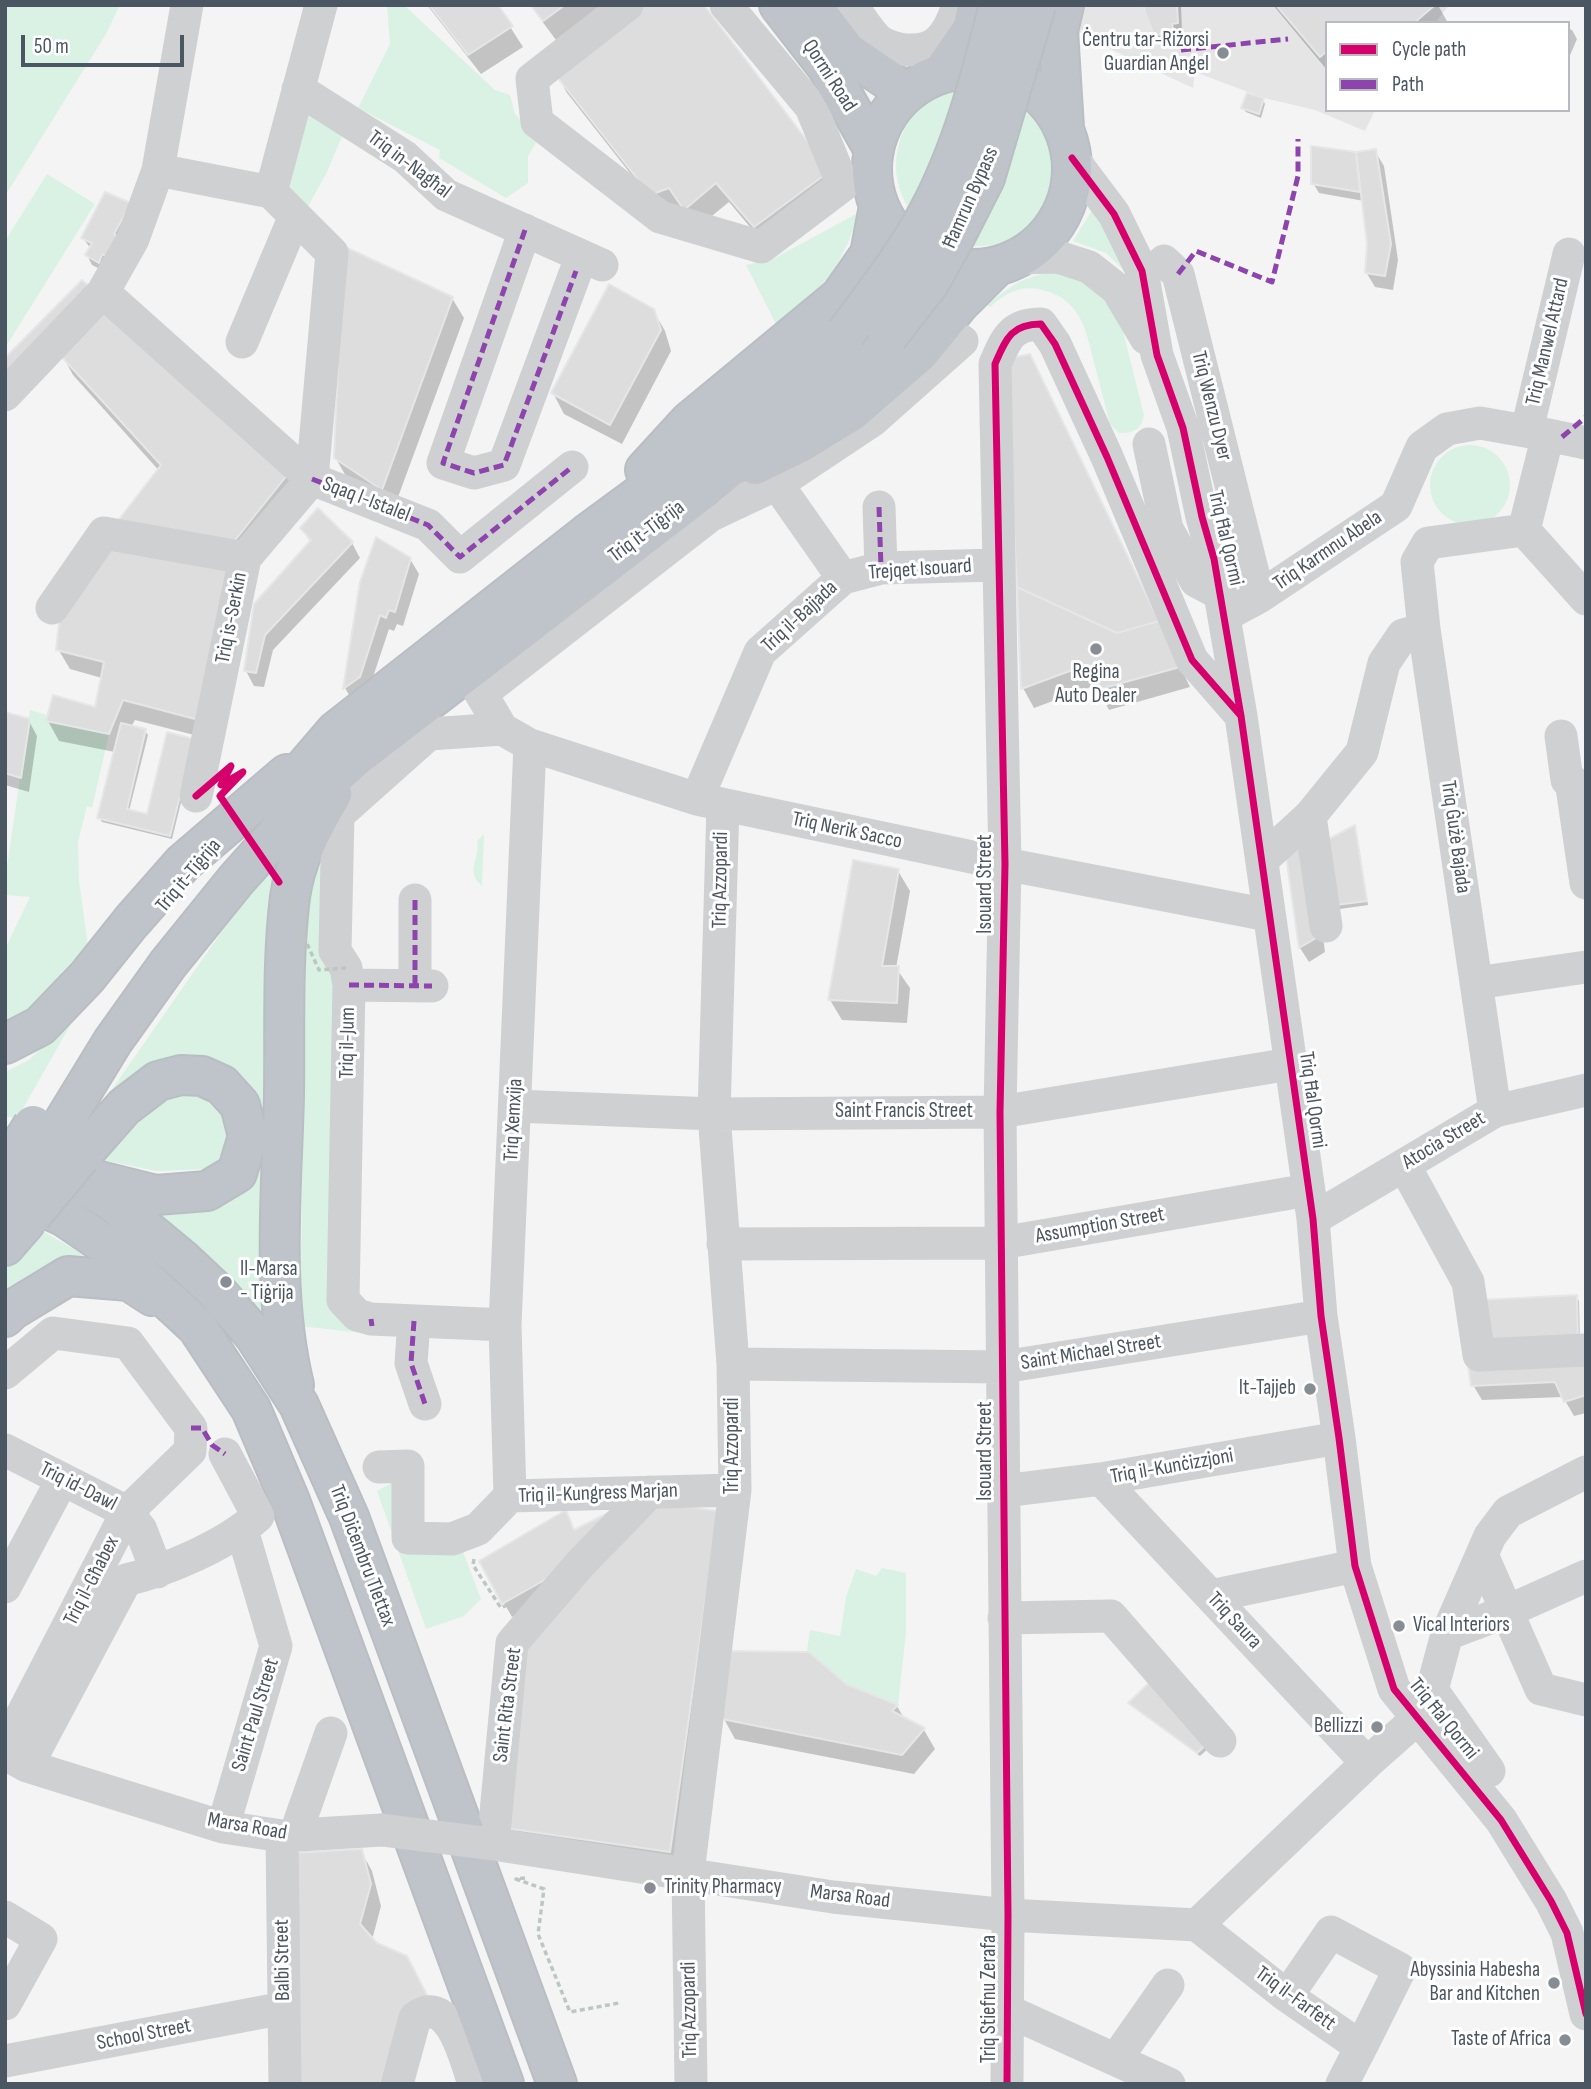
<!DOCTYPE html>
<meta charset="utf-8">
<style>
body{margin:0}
#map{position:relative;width:1591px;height:2089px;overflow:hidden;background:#f4f4f4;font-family:"Sofia Sans Condensed",sans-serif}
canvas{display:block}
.frame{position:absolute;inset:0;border:7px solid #4a5661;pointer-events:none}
.legend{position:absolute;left:1325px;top:21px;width:245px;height:91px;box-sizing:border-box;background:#fff;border:2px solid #b7bbc0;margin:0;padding:9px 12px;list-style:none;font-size:21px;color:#4a5661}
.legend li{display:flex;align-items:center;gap:14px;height:35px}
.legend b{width:35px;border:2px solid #b7bbc0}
.scale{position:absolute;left:21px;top:35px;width:163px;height:32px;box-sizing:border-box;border:4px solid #4a5661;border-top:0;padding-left:9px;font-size:21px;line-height:24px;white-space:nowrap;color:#4a5661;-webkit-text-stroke:5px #fff;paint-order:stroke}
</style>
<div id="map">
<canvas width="1591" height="2089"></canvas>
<div class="frame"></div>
<ul class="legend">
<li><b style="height:9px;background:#d6006c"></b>Cycle path</li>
<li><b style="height:9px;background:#8e44ad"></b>Path</li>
</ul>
<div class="scale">50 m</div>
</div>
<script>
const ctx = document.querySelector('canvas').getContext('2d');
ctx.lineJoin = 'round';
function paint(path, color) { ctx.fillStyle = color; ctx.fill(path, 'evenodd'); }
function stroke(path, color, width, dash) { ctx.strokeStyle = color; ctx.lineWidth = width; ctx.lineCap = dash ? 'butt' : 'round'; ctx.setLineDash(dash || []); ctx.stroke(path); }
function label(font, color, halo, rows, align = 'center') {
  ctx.font = font + ' "Sofia Sans Condensed",sans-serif'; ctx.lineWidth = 6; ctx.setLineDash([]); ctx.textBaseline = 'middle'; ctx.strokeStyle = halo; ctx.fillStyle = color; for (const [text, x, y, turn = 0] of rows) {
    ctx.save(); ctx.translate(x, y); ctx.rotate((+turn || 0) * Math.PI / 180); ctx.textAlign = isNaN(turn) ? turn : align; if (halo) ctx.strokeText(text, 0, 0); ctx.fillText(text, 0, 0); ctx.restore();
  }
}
paint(new Path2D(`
 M1084,5H1449L1435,23H1327V110H1375L1365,131L1315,110L1264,98L1195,72L1193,88L1078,34Z`), '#e6e5e6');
paint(new Path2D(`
 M5,5H120L106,34L5,196Z
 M387,5H404L495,90L510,95L515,114L538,139L528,156V183L506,198L439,158L440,150L358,108L390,44Z
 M896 165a81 81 0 1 1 162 0a81 81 0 1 1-162 0Z
 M306,107L343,134L327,172L306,210L284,189Z
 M47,174L95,204L5,348V241Z
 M1096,204L1132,278L1106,253L1073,241Z
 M858,213C847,259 816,301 779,330L746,265L773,259Z
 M1063,270L1084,275L1118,311L1144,415C1142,429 1133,434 1119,433L1110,424C1105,405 1100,386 1095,366C1086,330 1081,297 1038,289C1018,286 1005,294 990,307L987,305C1017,281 1025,276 1063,270Z
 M1430 485a40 40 0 1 1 80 0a40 40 0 1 1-80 0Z
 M30,710L109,734L92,808L87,806L78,842L79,881L88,946L61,973L67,985L5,1028V949L30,897L5,895V880Z
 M484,834L482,886C464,871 481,858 477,841Z
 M286,852L272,1340L145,1211L209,1209L249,1189L263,1150L251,1095L227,1064L188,1059L99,1108L243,901Z
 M325,863L321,961L336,980L361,1333L300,1326L307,876Z
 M76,1015L17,1119L5,1116V1072L29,1060Z
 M178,1087L229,1099L228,1155L207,1169L156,1171L98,1159L142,1108Z
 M39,1229L89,1258L14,1298L5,1307V1271Z
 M392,1483L400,1526L462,1549L481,1599L464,1616L426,1629L377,1491Z
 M882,1568L906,1573V1632L898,1705L846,1684L807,1650L810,1630L840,1636L846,1597L856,1569L876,1576Z`), '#d9f2e3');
paint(new Path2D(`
 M427,5H496L523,47L481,74Z
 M530,5H603L556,40Z
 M646,5L840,192L766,246L729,202L697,228L663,215L567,93L556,73Z
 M1146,5H1181L1182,32L1177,33L1178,43L1161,44Z
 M1273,5H1438L1448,23H1327V70Z
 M1568,28L1572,30L1577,39L1568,60Z
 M1263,100L1265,104L1261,118L1246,112L1243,108Z
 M1313,148L1356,154L1375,151L1384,166L1398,260L1393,290L1375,287L1366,272L1369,244L1364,201L1319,193L1313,183Z
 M130,205L104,271L92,265L87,255L91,249L83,238Z
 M452,298L464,318L394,508L347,478L335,457Z
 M653,310L665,331L671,351L622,444L564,414L553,393Z
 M62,355L286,475L298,495L243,564L73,375Z
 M1029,356L1041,376L1190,687L1109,710L1096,685L1034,708L1023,688Z
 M302,528L352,543L360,558L273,650L264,687L254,686L246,671L311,543Z
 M109,542L210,739L135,720L131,727L145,731L148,735L129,811L148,816L195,745L172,839L102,822L99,817L115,752L59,741L48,721L96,710L102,678L70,669L58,649Z
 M410,559L419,574L403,626L397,624L394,631L389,629L368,692L353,702L345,688L362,582Z
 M5,714L29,721L37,736L29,792L5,785Z
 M1355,827L1368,905L1340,909L1338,905Z
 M1287,849L1312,850L1325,952L1309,962L1300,948Z
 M898,871L910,891L896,968L910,988L907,1023L842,1020L830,1000Z
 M1576,1296L1579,1301L1580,1346L1490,1348Z
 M1586,1363V1413L1574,1416L1563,1397L1482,1400L1473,1385Z
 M717,1512L681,1872L519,1848L507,1828Z
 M565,1513L575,1532L574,1583L512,1617L481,1562Z
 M845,1685L897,1706L905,1720L924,1730L935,1749L914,1774L735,1739L724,1719Z
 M1130,1703L1210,1747L1200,1756L1133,1707Z
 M361,1851L372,1871L381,1906L372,1940L413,2030L397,2084H296Z`), '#0003');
const building = new Path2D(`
 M429,5H498L513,26L468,55Z
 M531,5H565L543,21Z
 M643,5H704L830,171L754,227L716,183L684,210L669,188L650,195L554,73Z
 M1144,5H1177L1178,23L1172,24L1174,34L1154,35L1145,13Z
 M1276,5H1435L1414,23H1327V51L1320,57Z
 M1247,93L1264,98L1259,114L1241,108Z
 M1311,146L1356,152L1360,192L1311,184Z
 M1376,149L1391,244L1385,276L1365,273L1367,244L1356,152Z
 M105,192L131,203L114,234L120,238L110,258L102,254L99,263L85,255L92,243L81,238Z
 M343,246L453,297L382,490L334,458Z
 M82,280L91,288L5,379V358Z
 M609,284L654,309L661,330L610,425L551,393Z
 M103,309L288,474L232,544L117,522L161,465L60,355Z
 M1030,354L1159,621L1117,633L1017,587L1005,359Z
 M318,508L353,542L265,635L256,673L244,671L254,604L311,540L300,528Z
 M376,537L411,558L395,612L389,610L386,618L380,615L360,677L343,689L360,582Z
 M108,540L238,565L199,720L123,700L109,734L46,721L53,695L95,707L104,662L56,650L60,614Z
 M1017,587L1117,633L1159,621L1180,667L1096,690L1086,665L1021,689Z
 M5,712L30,719L21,778L5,773Z
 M121,723L146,729L127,809L147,814L167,732L194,739L170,836L97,818Z
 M1355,825L1367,901L1336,905L1327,840Z
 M1305,833L1318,937L1299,948L1285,849Z
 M853,860L899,869L882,966H899L897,1003L828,1000Z
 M1577,1295L1578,1342L1486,1344L1480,1300Z
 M1586,1362V1395L1564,1402L1555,1382L1471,1386L1468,1365Z
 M657,1503L718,1511L670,1852L505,1828L521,1647Z
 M566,1510L574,1530L614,1510L566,1568L502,1604L479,1561Z
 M731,1651L809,1652L846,1684L898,1705L892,1711L925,1728L902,1755L722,1719Z
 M1151,1681L1209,1742L1197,1753L1128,1703Z
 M362,1849L371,1884L360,1924L377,1943L407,1956L429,1999L402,2010L380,2084H294L290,1853Z`);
paint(building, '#ddddde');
stroke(building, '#e5e6e7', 2);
const highway = new Path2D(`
 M779,5L827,67L874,150
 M818,14L847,52L907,93
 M872 169a100 100 0 1 1 200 0a100 100 0 1 1-200 0Z
 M942,73L973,28L977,5
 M1064,128L1058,31L1064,5
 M755,465L800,443L852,411L919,353L959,304L997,266
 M645,470L689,422L840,297L870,254L879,206
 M275,802L336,731L587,534L754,411L846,333
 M5,1044L40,1026L87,977L131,922L183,863L287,774
 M53,1139L113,1041L168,964L236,880L302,806L353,759L701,491L888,336
 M80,1157L124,1107L158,1081L181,1075L202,1076L222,1085L240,1105L248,1136L237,1173L207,1191L156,1195L92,1179
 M38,1161L57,1168L114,1203L184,1261L217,1292L254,1335L299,1405L349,1517L557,2084
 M10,1192L63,1216L116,1252L197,1327L251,1409L290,1501L504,2084
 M5,1246L25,1223
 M5,1317L12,1310L68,1276L129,1281L152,1296
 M294,1385C271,1291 282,1190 284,1094C285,1029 282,961 290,897C295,860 313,826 332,794`);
stroke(highway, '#b9bec3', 42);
stroke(new Path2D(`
 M474,1559L473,1565L501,1608L509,1604
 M525,1878L516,1879L544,1889L538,1934L570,2012L619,2003`), '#bcc7c4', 3.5, [5, 3.5]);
stroke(new Path2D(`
 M627,5L532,79L537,122L660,217L761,247L843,185L811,107L726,5
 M851,5C859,15 866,27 875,37C880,43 891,47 899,49C935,55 948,37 958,5
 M298,89L405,157L446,195L602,265
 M1072,158L1114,214L1142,271L1157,355L1183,428L1202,517L1214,559L1241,716L1313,1219L1321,1316L1339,1438L1355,1566L1394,1689L1501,1820L1551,1901L1567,1933L1586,2014
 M158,170L271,192L332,253L312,479L245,558L196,796
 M271,192L321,5
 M525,230L443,463L474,473L504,465L576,271
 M1018,258L1058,257L1089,267L1117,289L1146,338
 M1164,261L1178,274L1259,597
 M103,292L312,479L428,525L460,557L572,467
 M242,342L295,216
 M5,395L103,292L133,239L158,170L187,5
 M1527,430L1569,254
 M1548,435L1586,443
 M1149,444L1167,529L1196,581L1221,594
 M879,507L881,568
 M1524,530L1586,599
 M843,578L881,568L999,565
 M52,608L104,533L245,558
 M1224,616L1259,597L1396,506L1422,447L1447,429L1480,423L1548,435L1524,530
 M467,670L502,729L530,745L697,799L1005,864L1268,915
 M482,693L711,515L777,484L873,420L962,341
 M502,729L429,734L338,815L335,951L346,968L349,985L343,1300L357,1315L371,1319L505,1325
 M1561,736L1567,780H1571L1586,883
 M697,799L760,652L843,578L777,484
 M1310,816L1326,926
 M1262,860L1310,816L1362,752L1384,663L1403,635L1424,629
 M415,900V986
 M1476,983L1586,967
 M349,985L432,986
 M515,1106L714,1114L1000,1112L1290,1064
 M1495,1111L1424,629L1417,562L1428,543L1524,530
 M1404,1165L1468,1282L1479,1355L1586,1350
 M1313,1219L1495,1111L1586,1090
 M723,1244L1001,1243L1308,1190
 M414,1321L411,1363L425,1404
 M733,1364L1003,1367L1321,1316
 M5,1373L53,1333L128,1343L191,1428L190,1451L127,1512L5,1748
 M5,1450L127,1512L141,1530L157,1572
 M379,1467L408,1466V1538L452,1539L478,1529L510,1496L735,1490
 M1101,1479L1367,1763
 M1003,1491L1101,1479L1339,1438
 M650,1492L581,1563L512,1643L493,1844L833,1897L1008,1915L1197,1925L1367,1763L1419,1717
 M510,1496L505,1325L530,745
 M1482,1555L1541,1689L1586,1700
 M5,1587L62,1480
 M1211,1596L1355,1566
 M1004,1618L1111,1616L1220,1741
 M1447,1634L1508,1611L1586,1576
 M7,1755L27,1766L223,1827L282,1836L382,1830
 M27,1766L126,1580C168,1570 226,1545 258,1516L225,1454
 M1489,1771L1432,1690L1447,1634L1490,1536L1508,1512L1586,1472
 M223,1827L276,1646L242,1530
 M295,1835L331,1733
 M282,1836L285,2084
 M5,1917L41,1939L5,2004
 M1197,1925L1287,1996L1361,2047L1342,2084
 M1287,1996L1331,1932L1400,1969L1361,2047
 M1006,2010L1169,2084
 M1116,2059L1168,1985
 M5,2061L284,2008
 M397,2084L415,2018C450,1991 466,2061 474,2084
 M691,2084L688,1873L735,1490L733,1364L714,1114L723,805
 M1007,2084L1008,1915L1000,1112L1005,864L995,364C1006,339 1011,324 1041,324L1055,344L1107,457L1192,660L1241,716`), '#ced0d2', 33);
stroke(highway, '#bec4c9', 38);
const highwayBridge = new Path2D(`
 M846,333C874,295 905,256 928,213C963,148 981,76 999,5
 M888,336L930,282L955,237L985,178L1036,5
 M5,1170L33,1125
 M32,1215L80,1157
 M13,1216L53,1139`);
stroke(highwayBridge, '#b9bec3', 42, []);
stroke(new Path2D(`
 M279,882L319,970L346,968`), '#bcc7c4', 3.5, [5, 3.5]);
stroke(new Path2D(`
 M382,1830L493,1844`), '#ced0d2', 33);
stroke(highwayBridge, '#bec4c9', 38);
stroke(new Path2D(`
 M1181,50L1288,39
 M525,230L443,463L474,473L504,465L576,271
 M1178,274L1196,251L1272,282L1298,176V139
 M1562,437L1586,417
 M312,479L428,525L460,557L572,467
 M879,507L881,568
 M415,900V986
 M349,985L432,986
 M371,1319L372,1326
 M414,1321L411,1363L425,1404
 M191,1428H202L212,1445L225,1454`), '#8e44ad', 5, [10, 5]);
stroke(new Path2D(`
 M1072,158L1114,214L1142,271L1157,355L1183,428L1202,517L1214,559L1241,716L1313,1219L1321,1316L1339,1438L1355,1566L1394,1689L1501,1820L1551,1901L1567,1933L1586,2014
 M196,796L231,766L221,785L243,772L220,796L279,882
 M1007,2084L1008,1915L1000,1112L1005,864L995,364C1006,339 1011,324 1041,324L1055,344L1107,457L1192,660L1241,716`), '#d6006c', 7);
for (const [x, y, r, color] of [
 [1223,53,7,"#868d94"],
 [1096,649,7,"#868d94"],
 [226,1282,7,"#868d94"],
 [1310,1389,7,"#868d94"],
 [1399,1626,7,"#868d94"],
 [1377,1727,7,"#868d94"],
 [650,1888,7,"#868d94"],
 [1554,1983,7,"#868d94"],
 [1565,2040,7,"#868d94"]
]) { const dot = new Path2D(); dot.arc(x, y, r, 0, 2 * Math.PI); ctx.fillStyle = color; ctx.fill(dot); stroke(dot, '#fff', 2.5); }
label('21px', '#4a5661', '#fff', [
 ["Ċentru tar-Riżorsi",1209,41],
 ["Guardian Angel",1209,65],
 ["Regina",1096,673,"center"],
 ["Auto Dealer",1096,697,"center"],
 ["Il-Marsa",240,1270,"left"],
 ["- Tiġrija",240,1294,"left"],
 ["It-Tajjeb",1296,1389],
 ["Vical Interiors",1413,1626,"left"],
 ["Bellizzi",1363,1727],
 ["Trinity Pharmacy",664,1888,"left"],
 ["Abyssinia Habesha",1540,1971],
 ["Bar and Kitchen",1540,1995],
 ["Taste of Africa",1551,2040]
], 'right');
label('21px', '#4a5661', '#fff', [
 ["Qormi Road",829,76,57],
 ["Triq in-Nagħal",409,165,37],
 ["Ħamrun Bypass",971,198,-66],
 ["Triq Manwel Attard",1548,342,-77],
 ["Triq Wenzu Dyer",1211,406,76],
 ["Sqaq l-Istalel",366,500,21],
 ["Triq it-Tiġrija",647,532,-37],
 ["Triq Ħal Qormi",1225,538,77],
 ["Triq Karmnu Abela",1328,551,-34],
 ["Trejqet Isouard",920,570,-4],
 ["Triq il-Bajjada",800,617,-43],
 ["Triq is-Serkin",232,618,-79],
 ["Triq Nerik Sacco",847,831,12],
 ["Triq Ġużè Bajada",1455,837,82],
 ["Triq it-Tiġrija",189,876,-50],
 ["Triq Azzopardi",721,880,-89],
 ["Isouard Street",986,884,-90],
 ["Triq il-Jum",348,1043,-89],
 ["Triq Ħal Qormi",1312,1100,82],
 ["Saint Francis Street",904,1112],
 ["Triq Xemxija",514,1120,-87],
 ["Atocia Street",1444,1141,-31],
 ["Assumption Street",1100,1226,-10],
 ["Saint Michael Street",1091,1353,-9],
 ["Triq Azzopardi",733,1446,-90],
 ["Isouard Street",986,1451,-90],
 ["Triq il-Kunċizzjoni",1172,1467,-10],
 ["Triq id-Dawl",78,1487,27],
 ["Triq il-Kungress Marjan",598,1494,-2],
 ["Triq Diċembru Tlettax",362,1556,69],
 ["Triq il-Għabex",92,1581,-63],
 ["Triq Saura",1234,1621,47],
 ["Saint Rita Street",508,1705,-83],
 ["Saint Paul Street",256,1715,-73],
 ["Triq Ħal Qormi",1443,1719,51],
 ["Marsa Road",247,1827,10],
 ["Marsa Road",850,1897,7],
 ["Balbi Street",283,1960,-91],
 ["Triq Stiefnu Zerafa",990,1999,-90],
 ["Triq il-Farfett",1295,1999,36],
 ["Triq Azzopardi",690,2010,-91],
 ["School Street",144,2035,-11]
]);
</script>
